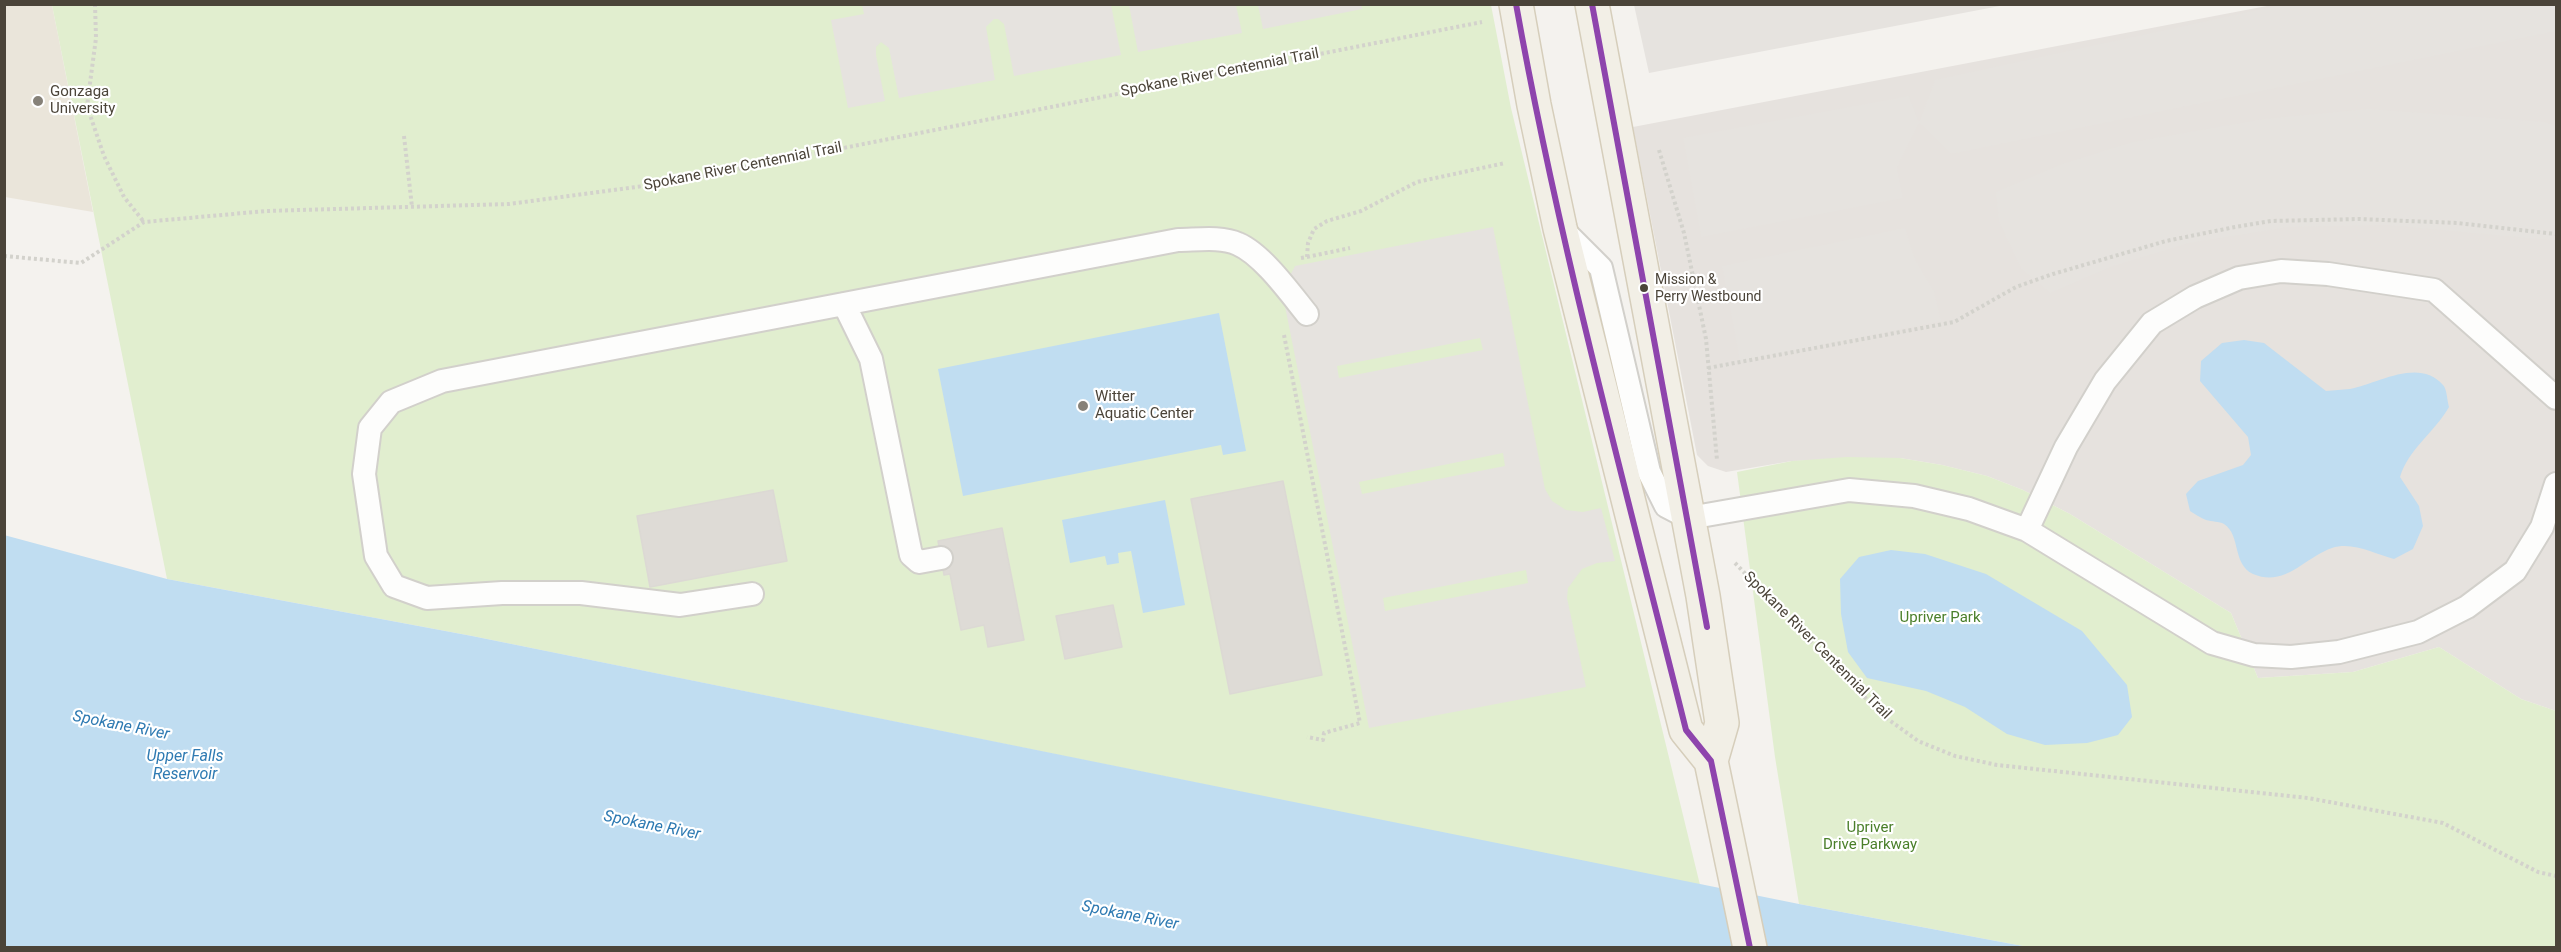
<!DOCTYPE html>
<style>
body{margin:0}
#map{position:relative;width:2561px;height:952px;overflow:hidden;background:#f4f2ee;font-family:Roboto,sans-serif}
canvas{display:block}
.frame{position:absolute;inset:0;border:6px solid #4b4439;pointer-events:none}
</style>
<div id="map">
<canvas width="2561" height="952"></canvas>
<div class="frame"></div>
</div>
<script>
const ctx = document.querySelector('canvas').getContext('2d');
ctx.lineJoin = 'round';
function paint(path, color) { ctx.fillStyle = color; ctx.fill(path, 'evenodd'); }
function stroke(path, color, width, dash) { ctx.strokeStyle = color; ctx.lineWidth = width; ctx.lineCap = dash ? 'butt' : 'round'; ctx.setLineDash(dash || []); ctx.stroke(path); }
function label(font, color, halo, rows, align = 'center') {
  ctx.font = font + ' Roboto,sans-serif'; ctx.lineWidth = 4.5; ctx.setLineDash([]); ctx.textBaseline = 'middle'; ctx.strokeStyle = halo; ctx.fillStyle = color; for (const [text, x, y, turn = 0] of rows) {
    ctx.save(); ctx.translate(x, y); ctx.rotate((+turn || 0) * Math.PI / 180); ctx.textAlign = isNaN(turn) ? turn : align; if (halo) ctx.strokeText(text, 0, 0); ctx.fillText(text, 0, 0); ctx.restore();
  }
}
paint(new Path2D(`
 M2272,5H2556V711L2521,699L2439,647L2353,672L2258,678L2231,613L2070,514L2023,490L1987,476L1942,465L1900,458L1792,461L1726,472L1708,466L1697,455L1633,127Z`), '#e6e2de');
paint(new Path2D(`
 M4,5H52L93,212L5,197Z`), '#eae5da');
paint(new Path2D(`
 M52,5H1491L1511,108L1700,885L472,636L167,579Z
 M1847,457L1900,458L1942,465L1987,476L2023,490L2070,514L2231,613L2258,678L2353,672L2439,647L2521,699L2556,711V947H2028L1799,904L1775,757L1737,472L1792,461Z`), '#e1eecf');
paint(new Path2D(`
 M1361,4L1362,9L1263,29L1258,5Z
 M862,5H1111L1121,55L1014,76L1004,24L998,19H994L986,27L995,80L899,98L889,48L881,42L876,47V55L885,101L848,108L831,20L864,14Z
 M1129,5H1236L1242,33L1138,52Z
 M1634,5V4L2005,5L1649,73Z
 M2281,5H2556V31L1951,154L1919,123L1897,168L1903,198L1701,237L1683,138L1909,96L1919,122L1935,80Z
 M2368,109L2545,122L2556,126V231L2550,240L2387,225L2288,227L2189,243L2110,267L2050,293L2021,269L1999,222L1996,192L2062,164L2133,142L2264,119Z
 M1493,227L1545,489L1552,501L1566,510L1583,512L1601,508L1615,561L1597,563L1582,569L1568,588L1567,598L1586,687L1369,728L1282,291L1295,266ZM1480,338L1483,350L1339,378L1337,366ZM1503,453L1505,466L1362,494L1359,482ZM1526,570L1528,583L1385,611L1383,598Z
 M1905,228L1915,259L1934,291L1941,321L1740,361L1722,266Z`), '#e6e3df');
paint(new Path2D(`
 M1219,313L1246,451L1223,455L1221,445L963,496L938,369Z
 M2244,340L2264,343L2326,391C2334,390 2342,390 2350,389C2377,384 2419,357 2443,385C2447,389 2447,400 2449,407C2434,433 2409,448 2400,477L2419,506L2423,526L2413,549L2394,559C2375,554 2352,541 2332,548C2305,557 2285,588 2253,574C2232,564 2241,535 2224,524C2219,521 2212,522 2206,520C2201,518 2195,514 2190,511L2186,494L2198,481L2243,465L2251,455L2248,437L2200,381L2201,361L2222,343Z
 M1165,500L1185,605L1143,613L1131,551L1118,553L1119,563L1107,565L1105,556L1070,563L1062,520Z
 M4,535L167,579L472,636L1799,904L2028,947H5Z
 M1891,550L1925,554L1986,574L2082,631L2127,685L2132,717L2118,735L2087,743L2045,745L2007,734L1965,707L1926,691L1867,678L1848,652L1841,614L1840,579L1859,557Z`), '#c0ddf1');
const building = new Path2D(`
 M1283,481L1322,675L1230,694L1191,499Z
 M773,490L787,561L650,587L637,516Z
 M1002,528L1024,640L988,647L984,625L961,630L950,574L944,575L938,541Z
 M1113,605L1122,647L1065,659L1056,616Z`);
paint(building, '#dedbd6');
stroke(building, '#dcd9d4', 1.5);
const lane = new Path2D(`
 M1561,228L1601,268L1649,472L1666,506L1689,518L1849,490L1914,496L1969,509L2027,530L2212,643L2254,655L2291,657L2339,652L2418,632L2467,607L2515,571L2542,527L2556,484
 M844,304L871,359L911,555L919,562L941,558
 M2027,530L2066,447L2105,381L2152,323L2195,297L2239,278L2281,271L2328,274L2434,290L2556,398
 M752,594L680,605L581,593H502L427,598L394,586L376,556L364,474L370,428L391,402L442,381L1178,240C1196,240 1221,236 1238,244C1262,254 1290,293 1307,314`);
const primary = new Path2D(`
 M1516,4L1534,105L1560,228L1686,730L1711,761
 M1592,4L1703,596L1722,723L1711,761L1750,948`);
stroke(lane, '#d2d0cb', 26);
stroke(primary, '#d6cebb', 36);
stroke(new Path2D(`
 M95,4L96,38L87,106L104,156L124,197L144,222
 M404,136L412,207
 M1659,150L1684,233L1706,339L1717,460
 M4,256L81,263L144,222L266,211L509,204L666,183L1482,22
 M1307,257L1350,248
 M1301,258L1307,257L1308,243L1314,229L1327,221L1361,211L1417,182L1505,163
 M1284,335L1360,723L1324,733L1323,740L1307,737
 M1708,368L1954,322L2016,287L2053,274L2166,241L2235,227L2271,221L2360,219L2457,223L2556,234
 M1735,563L1881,714L1918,741L1955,756L1997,765L2308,798L2443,823L2538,872L2556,876`), '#d3d2cc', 4, [3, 3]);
stroke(lane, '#fdfdfc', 22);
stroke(primary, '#f2efe6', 33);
stroke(new Path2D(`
 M1516,4C1560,249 1626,489 1686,730L1711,761L1750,948
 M1592,4L1707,627`), '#8e44ad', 6);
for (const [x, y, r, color] of [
 [38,101,6,"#868178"],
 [1644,288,5,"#4b4439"],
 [1083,406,6,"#868178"]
]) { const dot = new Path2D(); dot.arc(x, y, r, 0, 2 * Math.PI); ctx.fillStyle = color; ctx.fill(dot); stroke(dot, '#fff', 2); }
label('14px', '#4b4439', '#fff', [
 ["Mission &",1655,280],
 ["Perry Westbound",1655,297]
], 'left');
label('15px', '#4b4439', '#fff', [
 ["Spokane River Centennial Trail",1220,73,-11],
 ["Spokane River Centennial Trail",743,167,-11],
 ["Spokane River Centennial Trail",1817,646,45]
]);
label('15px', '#4b4439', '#fff', [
 ["Gonzaga",50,92],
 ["University",50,109],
 ["Witter",1095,397],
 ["Aquatic Center",1095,414]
], 'left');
label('15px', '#4a7f2a', '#fff', [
 ["Upriver Park",1940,618],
 ["Upriver",1870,828],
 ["Drive Parkway",1870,845]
]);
label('italic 16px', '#2e7ab2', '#fff', [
 ["Spokane River",121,726,11],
 ["Upper Falls",185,757],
 ["Reservoir",185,775],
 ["Spokane River",652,826,11],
 ["Spokane River",1130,916,11]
]);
</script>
